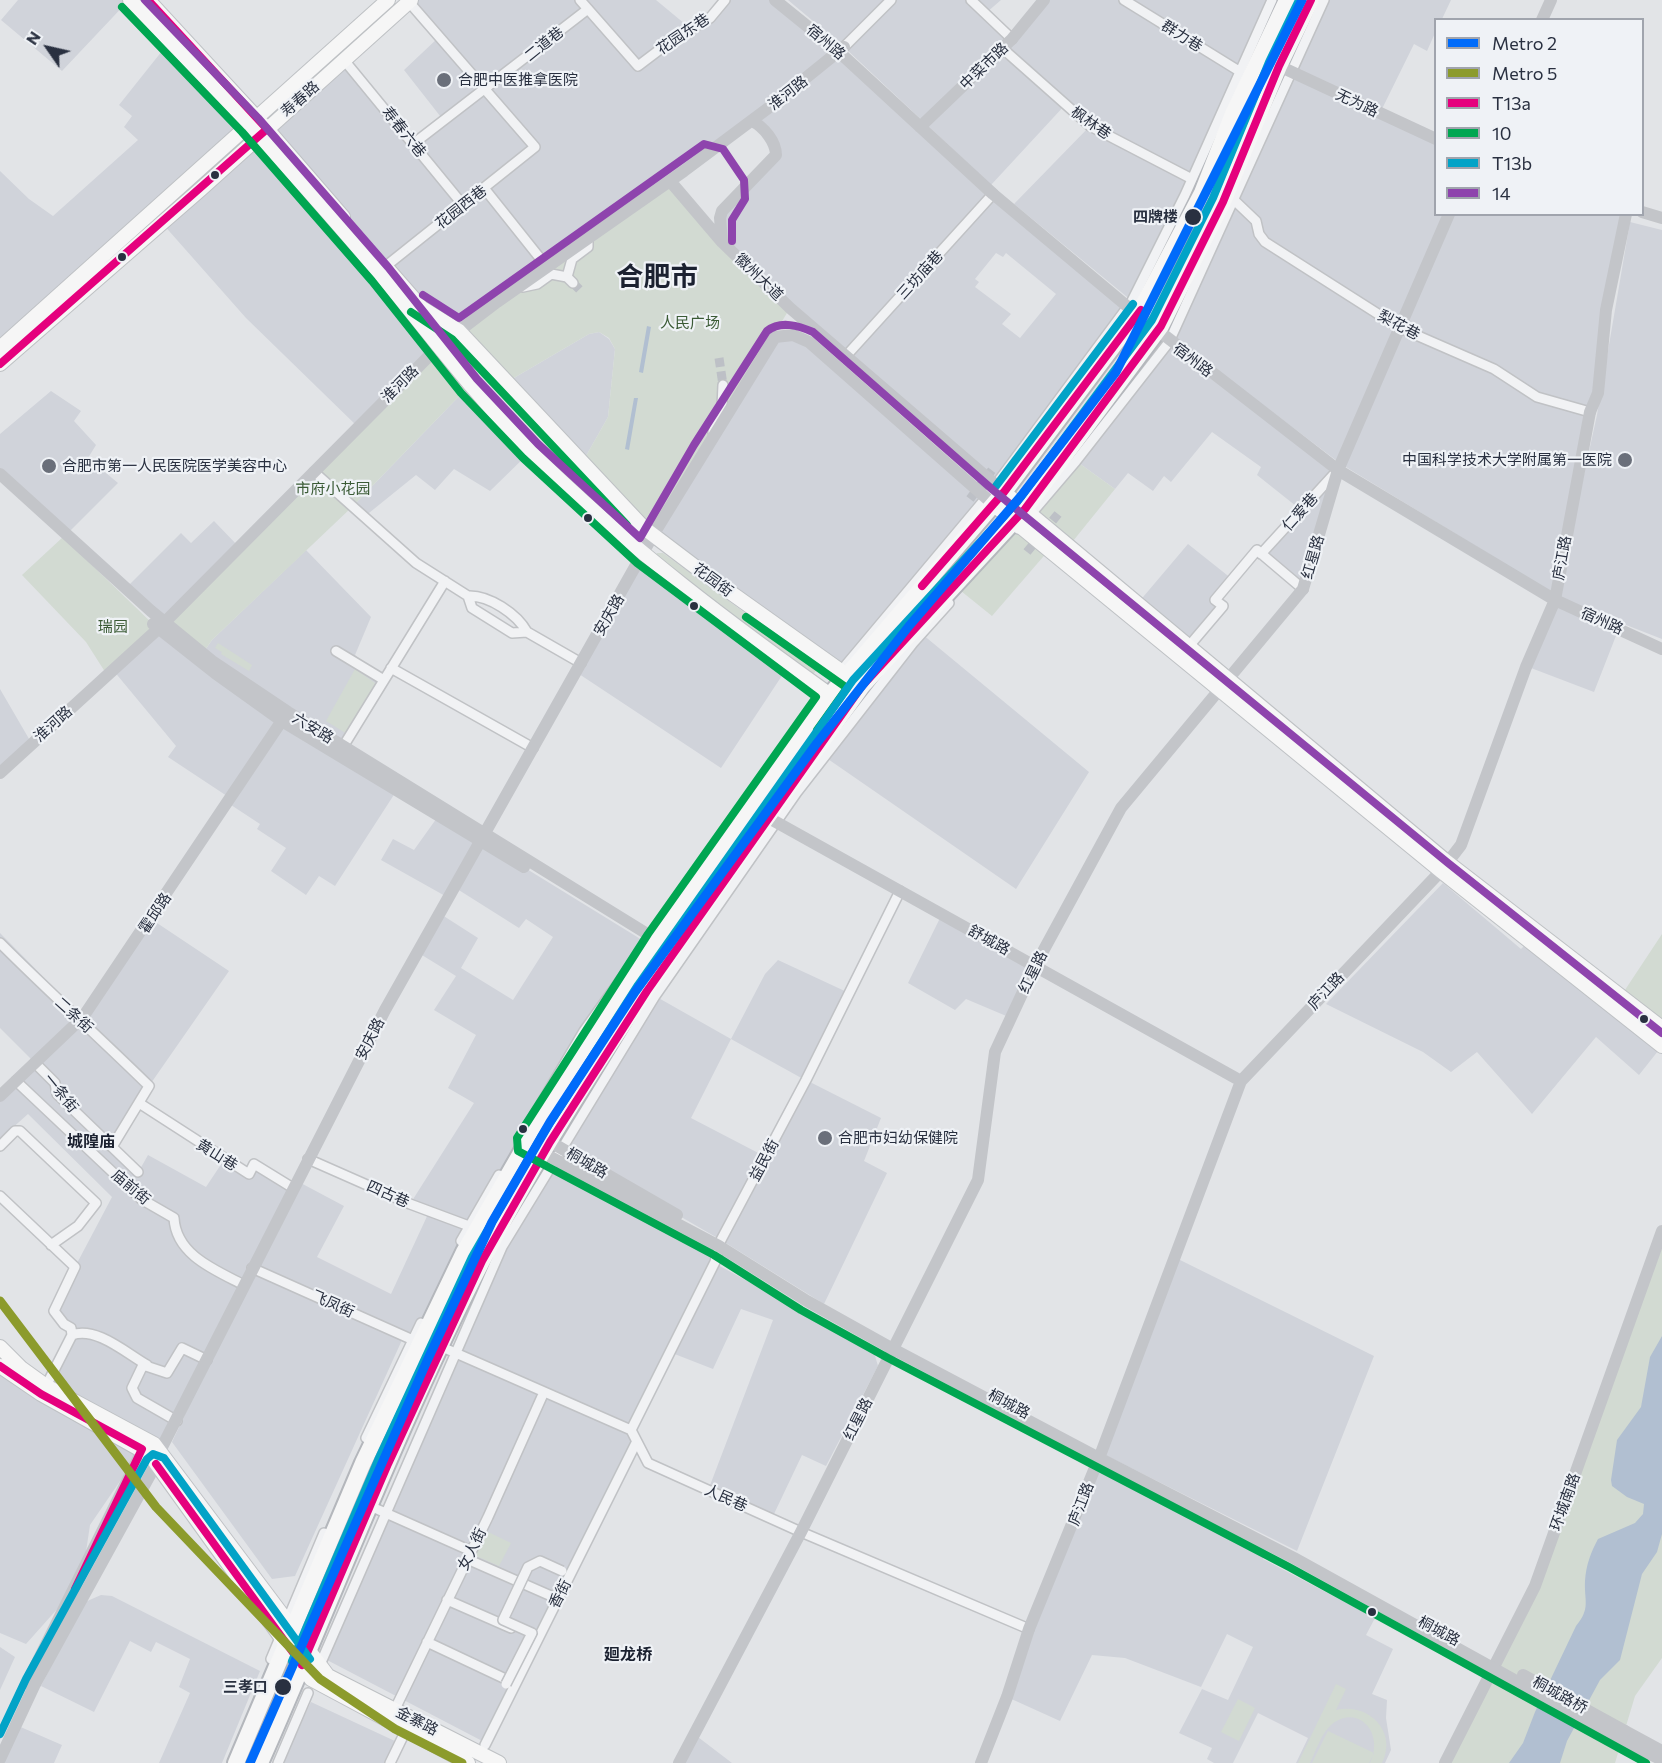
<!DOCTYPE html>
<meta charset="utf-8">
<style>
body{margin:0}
#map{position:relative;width:1662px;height:1763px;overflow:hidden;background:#e2e4e7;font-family:Commissioner,sans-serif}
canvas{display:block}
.legend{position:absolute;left:1434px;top:18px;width:210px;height:198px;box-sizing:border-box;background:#eff2f6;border:2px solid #a0a4ad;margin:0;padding:8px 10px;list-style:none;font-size:18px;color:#293040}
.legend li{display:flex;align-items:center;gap:12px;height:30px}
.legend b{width:30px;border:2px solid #a0a4ad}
.north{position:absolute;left:18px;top:18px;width:60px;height:60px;-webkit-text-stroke:4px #eff2f6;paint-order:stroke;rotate:304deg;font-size:16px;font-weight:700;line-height:24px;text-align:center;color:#293040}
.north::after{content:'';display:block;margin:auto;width:21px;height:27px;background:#293040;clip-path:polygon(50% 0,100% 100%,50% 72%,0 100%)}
</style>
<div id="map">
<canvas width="1662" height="1763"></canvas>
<ul class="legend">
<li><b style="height:8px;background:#006bfa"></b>Metro 2</li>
<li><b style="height:8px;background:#8c9b2c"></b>Metro 5</li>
<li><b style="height:8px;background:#e5007d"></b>T13a</li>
<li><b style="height:8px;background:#00a651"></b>10</li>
<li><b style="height:8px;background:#02a3c7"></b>T13b</li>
<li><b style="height:8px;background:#8e44ad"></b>14</li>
</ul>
<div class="north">N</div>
</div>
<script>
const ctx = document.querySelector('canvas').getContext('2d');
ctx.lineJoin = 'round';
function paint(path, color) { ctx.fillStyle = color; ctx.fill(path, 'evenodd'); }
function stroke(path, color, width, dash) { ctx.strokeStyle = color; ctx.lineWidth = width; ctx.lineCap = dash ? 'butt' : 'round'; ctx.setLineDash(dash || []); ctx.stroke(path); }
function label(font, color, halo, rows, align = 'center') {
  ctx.font = font + ' Commissioner,"Noto Sans SC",sans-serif'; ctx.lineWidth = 4.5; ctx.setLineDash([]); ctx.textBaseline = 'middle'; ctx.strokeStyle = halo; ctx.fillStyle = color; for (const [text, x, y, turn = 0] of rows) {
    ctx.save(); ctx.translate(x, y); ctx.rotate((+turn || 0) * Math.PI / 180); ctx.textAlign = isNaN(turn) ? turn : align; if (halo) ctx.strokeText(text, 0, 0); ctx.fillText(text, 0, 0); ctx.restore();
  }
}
paint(new Path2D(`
 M18,0H129L62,71L1,20Z
 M411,0H656L691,29L725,0H775L1128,307L996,485L722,242L720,218L776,155L752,121L459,331L422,308L267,129L344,60L413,144L444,121L404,70L439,37ZM996,253L1003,257L1006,253L1056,294L1020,338L1002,324L1011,314L975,287L979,282L975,279Z
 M788,0H1001L986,13L1012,39L1044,0H1272L1132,301L1014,204L1090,126L1065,105L991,185L844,47Z
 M1324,0H1451L1442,19L1436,20L1435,33L1427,51L1414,44L1380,113L1435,139L1436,214L1626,215L1598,393L1556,595L1341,464L1172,336Z
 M170,41L250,125L0,348V171L29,199L53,216L138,140L124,127L132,116L119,105Z
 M260,135L438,347L358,427L246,318L162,223Z
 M1630,222L1662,230V639L1621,623L1594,692L1531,668L1574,520L1597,415Z
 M599,332L609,339L615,349L608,417L582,463L507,382L589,334Z
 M793,335L986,498L841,671L653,535L775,337Z
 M1169,342L1338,470L1303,589L1261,554L1301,510L1257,475L1261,467L1212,432L1171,482L1164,476L1153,491L1128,473L1115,489L1076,461Z
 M469,386L531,451L490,491L454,469L435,490L416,475L364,517L352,507Z
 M51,391L81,411L74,421L96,445L88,458L118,483L68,533L0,474V434Z
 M214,521L239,547L165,622L126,588L181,533L191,543Z
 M1188,544L1232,579L1215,600L1223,606L1189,646L1138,603Z
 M306,550L371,617L355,655L384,680L343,746L203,653L212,640Z
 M643,555L789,665L721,768L576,672Z
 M158,629L397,790L335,886L319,876L306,895L271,871L286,848L257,829L260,824L228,803L230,798L168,757L176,746L113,670Z
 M922,634L1089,772L1016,889L825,757Z
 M0,689L32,744L0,773Z
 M439,815L647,943L413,1340L252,1268L160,1451L46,1386L72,1335L55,1315L75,1267L112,1197L28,1114L0,1139V1096L35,1063L0,1028V933L83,1017L151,919L229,971L149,1086L112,1147L139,1171L148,1155L206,1187L224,1160L249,1177L256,1168L293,1188L297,1181L344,1206L317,1257L391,1294L429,1212L410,1204L474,1103L448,1088L476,1035L434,1010L456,976L417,952L439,913L478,938L461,968L513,1000L553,937L526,919L519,928L454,887L447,897L381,860L393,839L414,850Z
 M1443,883L1521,949L1529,941L1662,1046L1639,1075L1596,1037L1532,1114L1477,1052L1451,1072L1423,1052L1326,1004Z
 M942,914L1035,966L1011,1018L966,999L955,1010L908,983Z
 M778,960L849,993L806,1080L881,1118L864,1161L887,1173L824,1304L721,1240L562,1148L655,996L731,1039L765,974ZM731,1039L805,1080L766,1157L691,1118Z
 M556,1159L719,1246L632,1430L636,1443L488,1744L327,1660L460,1358L502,1247Z
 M1174,1257L1374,1356L1297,1551L1101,1453Z
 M716,1264L873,1349L878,1366L826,1466L802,1455L773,1516L709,1488L773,1320L741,1309L713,1369L672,1353Z
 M253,1272L402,1340L295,1576L272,1579L172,1442Z
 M0,1366L142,1449L90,1525L84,1565L75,1589L26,1644L0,1633Z
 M1099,1458L1268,1545L1263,1559L1375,1618L1366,1635L1393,1649L1372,1694L1387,1700L1386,1718L1391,1750L1385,1763H1296L1308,1738L1258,1713L1233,1763H1214L1207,1759L1212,1748L1179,1733L1202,1689L1228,1700L1253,1647L1227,1634L1201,1687L1125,1658L1092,1655L1060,1721L1007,1697Z
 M101,1595L112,1596L260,1671L222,1763H159L190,1693L179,1687L190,1659L156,1642L151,1652L130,1641L94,1712L41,1686L79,1610L85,1602Z
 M0,1647L15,1657L0,1690Z
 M311,1702L397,1742L389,1763H280Z
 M16,1725L62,1745L54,1763H0Z
 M694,1734L732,1763H680Z`), '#d0d3da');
paint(new Path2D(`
 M670,181L790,308L653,535L582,463L608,417L615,349L609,338L599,332L589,334L507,382L459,331Z
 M438,347L469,386L352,507L212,640L203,653L165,623Z
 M478,376L624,529L619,537L473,381Z
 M1076,461L1115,489L1069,546L1032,515Z
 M1020,526L1049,550L992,616L961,591Z
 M63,537L158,629L107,675L86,642L22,575Z
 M657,553H663L819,667L811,677L655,556Z
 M218,643L252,665L249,671L221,654L222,652L215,648Z
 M355,669L378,685L347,734L326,721Z
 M1662,934V1028L1621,996Z
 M1662,1248V1658L1635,1696L1615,1763H1448L1508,1645Z
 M486,1531L511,1543L499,1566L474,1555Z
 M1336,1684L1346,1689L1336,1710C1368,1702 1398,1731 1382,1763H1370C1385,1732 1357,1703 1331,1725C1321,1734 1316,1751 1310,1763H1298Z
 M1238,1699L1255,1708L1239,1741L1221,1732Z
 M1328,1731L1374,1753L1369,1763H1312Z`), '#d2dad2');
paint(new Path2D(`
 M647,326L651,327L643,373L639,372Z
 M634,398H638L629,450L625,449Z
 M1662,1336V1534L1657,1552L1642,1574L1620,1660L1600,1680L1567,1741L1560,1763H1509L1523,1743L1535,1712L1576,1626C1591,1608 1584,1601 1585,1581C1586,1565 1591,1552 1598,1539L1635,1523L1643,1514L1644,1504L1627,1497L1612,1486L1611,1480L1617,1440L1641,1407L1650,1357Z`), '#b1bfd1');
stroke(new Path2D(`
 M573,283L581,291
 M719,358L723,385
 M981,485L1042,534
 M970,499L992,470
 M1027,552L1058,514`), '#bdc0c6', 9, [9, 4.5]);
const street = new Path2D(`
 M580,0L638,66L675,38L710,18L725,0
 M971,0L1012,39
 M1124,0L1239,71
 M844,47L891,0
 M1002,48L1090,126L1192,179
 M344,60L463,205
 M413,144L588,9
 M484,188L547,267
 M1234,200L1256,221L1259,234L1265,242L1400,328L1494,369L1537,397L1590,412
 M386,266L535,147L409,2
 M567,277L572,259L588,247V238
 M523,287L537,284L551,274L567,277L573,283
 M846,356L993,194
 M713,432L722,406L723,385
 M314,472L416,563L468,596L472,608L512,633L527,632L581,663
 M1018,529L1076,461L1169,342L1324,0
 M1261,554L1336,472
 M468,596C489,595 517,614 527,632
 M1189,646L1223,606L1215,600L1257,550L1303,589
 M336,651L384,680
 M846,665L986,498L1132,301L1185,195L1272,0
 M391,668L533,748
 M341,750L445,581
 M0,943C49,992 100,1038 149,1086L112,1147
 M35,1063L55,1083L57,1094L138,1172
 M16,1081L141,1199L174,1218C176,1255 215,1270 244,1285
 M139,1103L249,1174L254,1164L293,1188
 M529,1124L584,1031L637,957
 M0,1146L15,1131H20L96,1203L78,1226L51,1245
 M308,1159L410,1204L469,1226
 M0,1196L75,1267L54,1311L64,1324L71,1328L72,1335L46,1386
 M461,1241L499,1175
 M252,1268L413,1340
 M72,1335C96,1326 126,1353 147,1365
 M442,1347L631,1430L648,1463L801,1532L1029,1629
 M177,1421L137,1398L132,1388L143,1365L167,1373L182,1348L207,1360
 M631,1430L715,1262L721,1240L806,1080L900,891
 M366,1438L421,1323
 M370,1506L471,1551
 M467,1559L558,1599
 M447,1600L511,1628
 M427,1642L514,1683
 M271,1659L324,1533
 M319,1667L502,1247L655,996L797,792L913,643L949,603
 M397,1705L488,1517L544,1392
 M485,1745L636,1443
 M278,1763L308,1693
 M390,1763L406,1730`);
const primary = new Path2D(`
 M130,0C216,89 301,179 380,274C430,334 476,396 531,452C628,548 736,628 847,707
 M148,0L267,129L343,217
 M387,268L422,308L459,331L644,528L706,575L862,686
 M0,348L388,0
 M0,364L201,189L411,0
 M1004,492L1447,862L1662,1028
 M993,504L1441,871L1662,1046
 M0,1347L21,1368L46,1386L154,1444L328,1676L499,1763
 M0,1366L41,1394L150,1455L311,1679L468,1763`);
const highway = new Path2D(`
 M236,1763L363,1463L464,1252L533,1132L657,940L830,695L1004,492L1141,309L1202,193L1233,114L1287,0
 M260,1763C334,1596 398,1424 482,1261C582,1068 719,884 847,707L862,686L1025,509L1161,326L1223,202L1279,66L1311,0`);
stroke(street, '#c0c2c5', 12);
stroke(primary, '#bec1c4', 16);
stroke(highway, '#b4b7bc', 20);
stroke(street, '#f1f2f4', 9);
stroke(new Path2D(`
 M775,0L839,52L993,194L1128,307L1338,470L1555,600L1662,649
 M1542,20L1551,0
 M1279,66L1436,139
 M920,127L1012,39L1044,0
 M670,181L722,242L790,308L1004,492
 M1642,212L1662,218
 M722,241L720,218L722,211L776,155C776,142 764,127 752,121
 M453,335L632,527L639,532L652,535
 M0,474L151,611L212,661L288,712L657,940
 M153,624L215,673L282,721L524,867
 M0,773L158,629L438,347L497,302L684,171L771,106L844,47
 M767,817L1241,1081
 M0,1096L83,1017L285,716
 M533,1132L677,1215
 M526,1144L719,1246L807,1301L893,1349L1099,1458L1294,1558L1491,1667
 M27,1683L146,1443
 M1625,1731L1662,1751
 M1622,1740L1662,1760
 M0,1759L35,1684L156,1464L160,1451L385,1010L653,535L775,337L793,335L809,342L993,504
 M679,1763L801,1532L978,1180L995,1052L1035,966L1121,808L1303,589L1338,470L1449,214
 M981,1763L1007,1697L1029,1629L1101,1453L1241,1081L1441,871L1461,845L1526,667L1555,600L1590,412L1598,393L1606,310L1626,214
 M1445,1763L1535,1586L1662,1231`), '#c3c5c9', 12);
stroke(primary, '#f6f6f6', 14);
stroke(highway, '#f6f6f6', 16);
const streetBridge = new Path2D(`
 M506,1684L532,1633L503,1620L528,1567L540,1561L562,1571`);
stroke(streetBridge, '#c0c2c5', 12, []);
stroke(streetBridge, '#f1f2f4', 9);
stroke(new Path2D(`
 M1491,1667L1622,1740
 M1523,1675L1625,1731`), '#c3c5c9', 12);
stroke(new Path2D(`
 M0,364L267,129L148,0
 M922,586L1004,492L1141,310
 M0,1366L41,1394L142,1449L75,1589
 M156,1464L302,1665
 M302,1665L388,1464L482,1261L550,1142L647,991L862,686L1025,509L1161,326L1223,202L1279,66L1311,0`), '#e5007d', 8);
stroke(new Path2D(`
 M122,7L242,132L372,281L461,393L523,458L637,563L816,697L648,934L517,1138L518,1151L714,1255L801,1310L888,1358L1289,1567L1646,1763
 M411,312L452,339L627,525
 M746,617L847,688L817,730`), '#00a651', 8);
stroke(new Path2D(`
 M996,486L1133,304
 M292,1661L378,1460L472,1257L541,1137L638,985L853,680L1017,502L1152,320L1213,198L1269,62L1299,0
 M0,1734L26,1679L147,1459L153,1454L164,1458L310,1659`), '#02a3c7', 8);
stroke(new Path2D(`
 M145,0L258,118L388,267L477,379L538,444L640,538L694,445L767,331C781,320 799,326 813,332L993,490L1448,863L1662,1033
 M423,295L459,318L704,144L723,149L744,180L745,199L732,220V241`), '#8e44ad', 8);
stroke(new Path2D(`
 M250,1763L427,1361L492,1222L550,1122L635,992L817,743L909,626L1021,496L1116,372L1302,0`), '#006bfa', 9);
stroke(new Path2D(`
 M0,1301L156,1507L320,1679L395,1729L462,1763`), '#8c9b2c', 9);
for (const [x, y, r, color] of [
 [444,80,8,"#6a6f7a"],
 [215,175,5,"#293040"],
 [1193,217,9,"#293040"],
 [122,257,5,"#293040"],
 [1625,460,8,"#6a6f7a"],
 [49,466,8,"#6a6f7a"],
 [588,518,5,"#293040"],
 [694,606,5,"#293040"],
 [1644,1019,5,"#293040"],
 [523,1129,5,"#293040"],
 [825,1138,8,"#6a6f7a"],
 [1372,1612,5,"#293040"],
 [283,1687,9,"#293040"]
]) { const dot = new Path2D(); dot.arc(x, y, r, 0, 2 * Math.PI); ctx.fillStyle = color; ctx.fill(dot); stroke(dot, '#eff2f6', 2); }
label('15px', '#293040', '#eff2f6', [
 ["花园东巷",683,34,-34],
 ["群力巷",1182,36,32],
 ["宿州路",826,42,40],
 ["二道巷",544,44,-39],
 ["中菜市路",984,66,-44],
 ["淮河路",788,93,-38],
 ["寿春路",300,99,-42],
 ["无为路",1357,103,25],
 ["枫林巷",1091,123,35],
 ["寿春六巷",404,132,51],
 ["花园西巷",461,207,-38],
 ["三坊庙巷",920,275,-48],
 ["徽州大道",759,277,44],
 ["梨花巷",1399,325,28],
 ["宿州路",1193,360,37],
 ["淮河路",400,384,-45],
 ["仁爱巷",1300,512,-48],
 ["红星路",1313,557,-74],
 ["庐江路",1562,558,-80],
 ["花园街",713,580,36],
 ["安庆路",609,615,-60],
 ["宿州路",1602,621,24],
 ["淮河路",53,724,-42],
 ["六安路",313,728,31],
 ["霍邱路",155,913,-56],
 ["舒城路",989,940,29],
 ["红星路",1033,972,-64],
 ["庐江路",1326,991,-47],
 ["二条街",74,1015,42],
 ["安庆路",370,1039,-63],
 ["一条街",61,1093,51],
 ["黄山巷",217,1155,32],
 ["益民街",764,1160,-62],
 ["桐城路",587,1163,30],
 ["庙前街",131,1187,40],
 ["四古巷",388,1194,24],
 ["飞凤街",333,1304,24],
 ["桐城路",1009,1404,28],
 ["红星路",858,1419,-63],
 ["人民巷",726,1498,24],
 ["环城南路",1565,1502,-70],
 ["庐江路",1081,1504,-69],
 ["女人街",472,1549,-64],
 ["香街",560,1594,-63],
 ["桐城路",1439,1631,28],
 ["桐城路桥",1560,1695,29],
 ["金寨路",417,1721,27]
]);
label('15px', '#293040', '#eff2f6', [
 ["合肥中医推拿医院",458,80],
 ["中国科学技术大学附属第一医院",1612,460,"right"],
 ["合肥市第一人民医院医学美容中心",62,466],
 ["合肥市妇幼保健院",838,1138]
], 'left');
label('bold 15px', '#293040', '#eff2f6', [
 ["四牌楼",1178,217],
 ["三孝口",268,1687]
], 'right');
label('15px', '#3b5b36', '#eff2f6', [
 ["人民广场",690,323],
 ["市府小花园",333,489],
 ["瑞园",113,627]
]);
label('bold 16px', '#1b2130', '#eff2f6', [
 ["城隍庙",91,1142],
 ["廻龙桥",628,1655]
]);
label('bold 27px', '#1b2130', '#eff2f6', [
 ["合肥市",657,277]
]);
</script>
